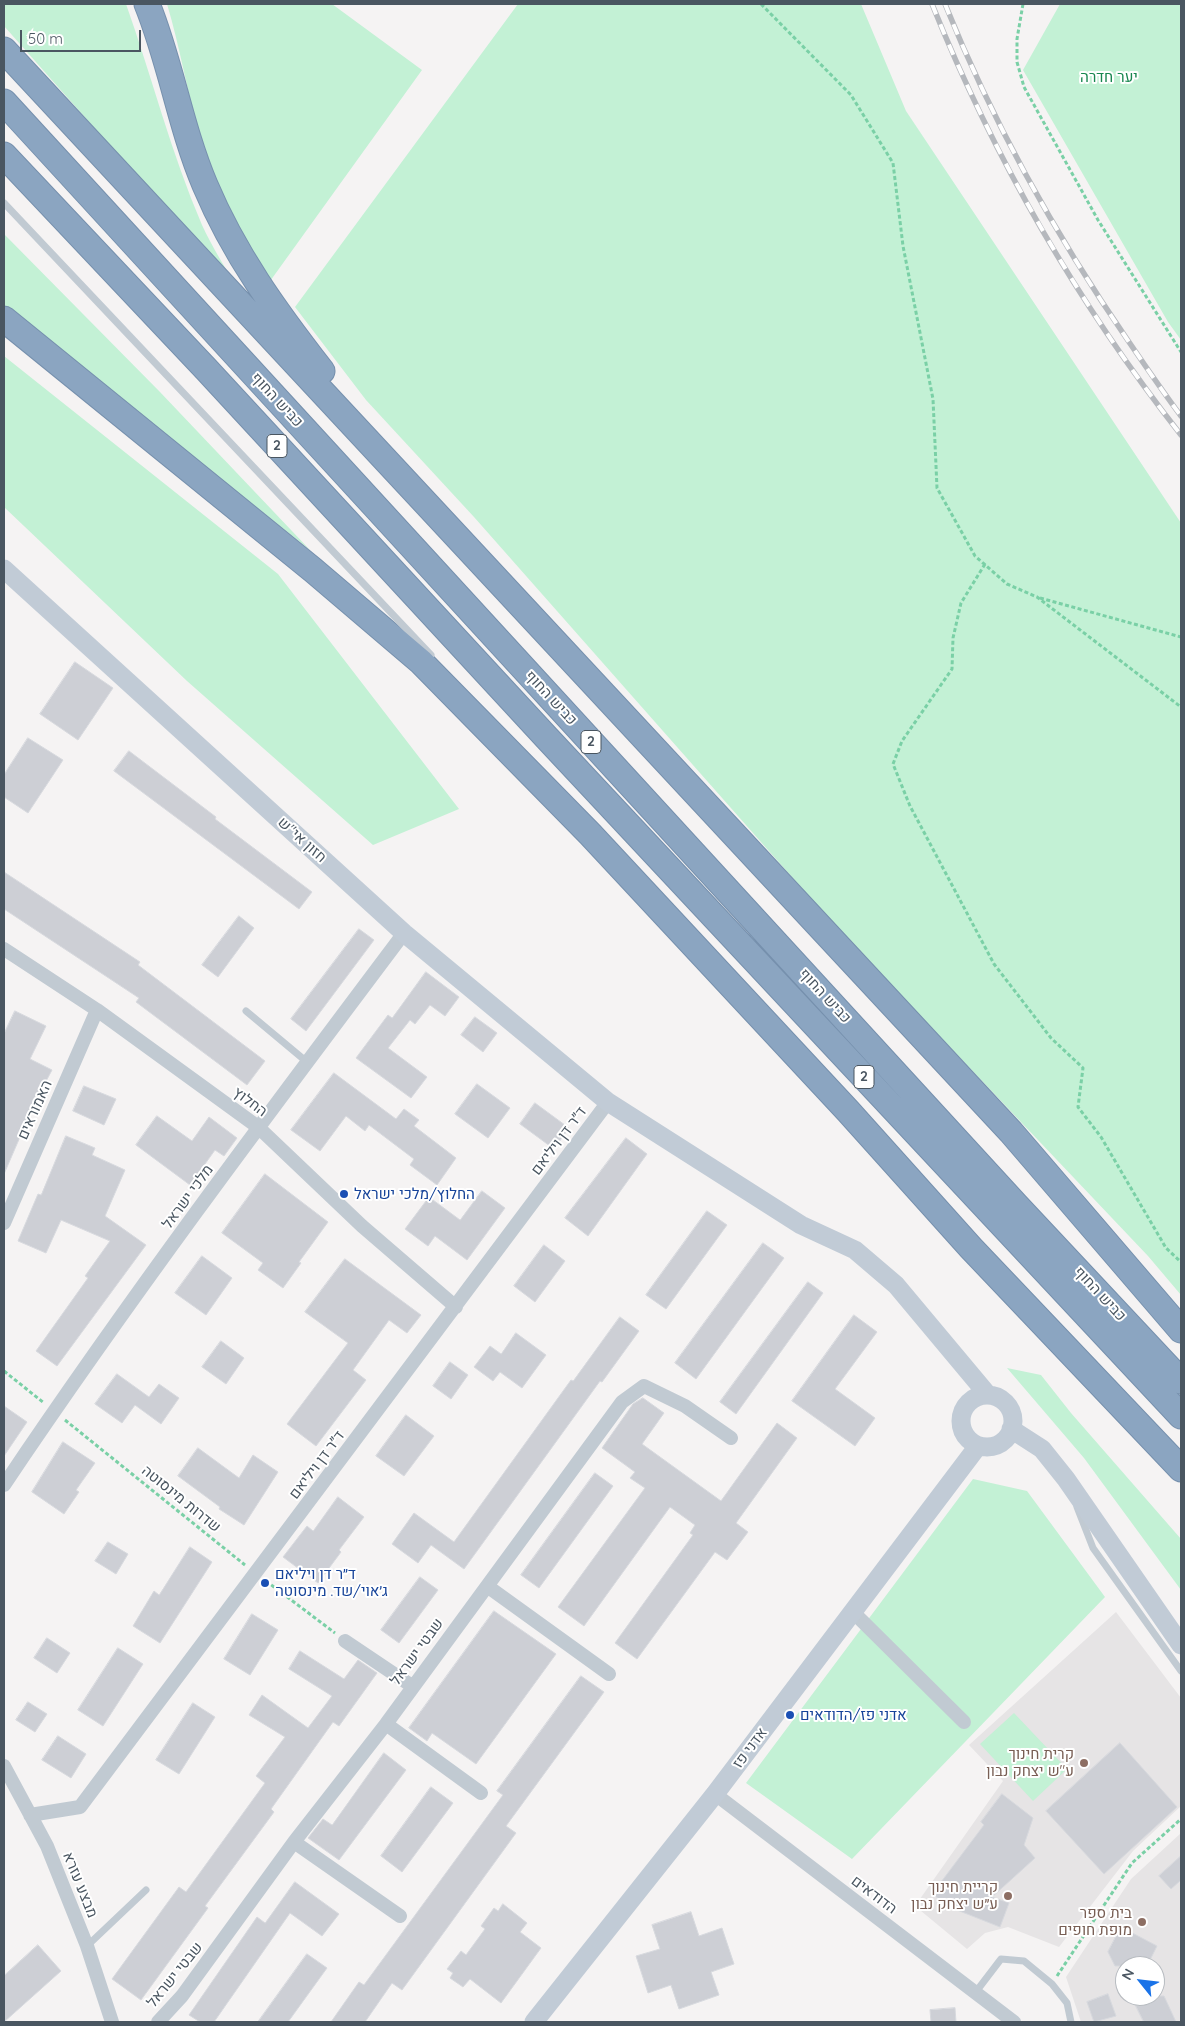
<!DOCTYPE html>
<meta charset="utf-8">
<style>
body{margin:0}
#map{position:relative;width:1185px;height:2026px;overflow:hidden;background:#f5f3f3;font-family:Quicksand,sans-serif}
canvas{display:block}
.frame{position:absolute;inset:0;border:5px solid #4a5661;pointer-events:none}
.north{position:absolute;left:1115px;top:1956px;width:50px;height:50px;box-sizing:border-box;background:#fff;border:1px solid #b7bbc0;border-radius:50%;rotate:299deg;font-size:14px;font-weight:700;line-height:20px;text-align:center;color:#4a5661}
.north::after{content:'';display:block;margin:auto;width:18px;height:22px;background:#1a73e8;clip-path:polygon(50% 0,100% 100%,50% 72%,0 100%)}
.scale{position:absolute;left:20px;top:30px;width:121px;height:22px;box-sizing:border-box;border:2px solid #4a5661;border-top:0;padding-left:6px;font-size:15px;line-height:18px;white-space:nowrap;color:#4a5661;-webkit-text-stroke:4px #fff;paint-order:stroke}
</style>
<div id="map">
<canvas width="1185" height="2026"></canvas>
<div class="frame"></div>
<div class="north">N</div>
<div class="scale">50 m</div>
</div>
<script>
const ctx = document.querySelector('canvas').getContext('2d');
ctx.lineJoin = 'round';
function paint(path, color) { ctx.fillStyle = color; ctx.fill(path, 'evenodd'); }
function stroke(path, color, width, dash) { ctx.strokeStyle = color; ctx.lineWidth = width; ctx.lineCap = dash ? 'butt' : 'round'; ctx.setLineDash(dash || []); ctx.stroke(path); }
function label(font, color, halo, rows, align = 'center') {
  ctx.font = font + ' Quicksand,Heebo,sans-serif'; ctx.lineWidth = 4; ctx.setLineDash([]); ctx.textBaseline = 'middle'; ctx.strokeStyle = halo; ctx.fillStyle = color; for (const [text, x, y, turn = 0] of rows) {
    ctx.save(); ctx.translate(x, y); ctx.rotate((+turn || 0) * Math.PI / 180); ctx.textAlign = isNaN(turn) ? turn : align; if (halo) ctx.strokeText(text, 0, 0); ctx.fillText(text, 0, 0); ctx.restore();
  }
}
paint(new Path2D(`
 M1116,1612L1181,1698V1806L1133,1851L1059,1947L1008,1927L985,1933L967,1949L915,1906L1003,1781L969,1745Z
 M1181,1833V2022H1081L1066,1977L1131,1879ZM1125,1966H1155V1996H1125Z`), '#e6e4e5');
paint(new Path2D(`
 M4,4H126C152,77 171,153 202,225C212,247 226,268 237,289L4,26Z
 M167,4H332L422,70L268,284C240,237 214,187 199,134C187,91 180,47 167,4Z
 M518,4H861L906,111L1181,523V1295L1148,1256L836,927L474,517L366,400L295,307Z
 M1060,4H1181V340L1168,322L1023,70Z
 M4,234L160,392L310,550L4,306Z
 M4,356L278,574L459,809L373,845L187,681L4,507Z
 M1007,1368L1041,1375L1071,1413L1181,1539V1590L1084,1458Z
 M973,1479L1027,1491L1105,1597L852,1859L746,1783Z
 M1014,1713L1067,1769L1033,1801L980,1744Z`), '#c3f1d5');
const building = new Path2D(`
 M75,662L113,688L78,740L40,714Z
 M28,738L63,760L28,813L4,797V775Z
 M129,751L216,817L215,819L312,892L299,909L114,771Z
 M4,872L140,962L138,965L265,1061L247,1085L136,1002L139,998L4,909Z
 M239,916L254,928L218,977L202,965Z
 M359,929L374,940L306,1031L291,1019Z
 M426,972L459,997L445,1016L430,1005L415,1024L410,1020L388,1048L427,1077L411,1098L356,1058L388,1015L392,1018Z
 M15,1011L46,1026L30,1059L52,1070L36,1100L4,1174V1034Z
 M475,1017L497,1033L483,1052L461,1035Z
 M334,1073L396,1119L404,1109L419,1120L414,1126L456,1158L437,1185L410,1165L414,1159L369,1125L365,1131L346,1116L320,1151L291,1130Z
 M477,1084L510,1108L488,1138L455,1114Z
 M84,1086L116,1099L104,1125L73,1111Z
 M535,1103L569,1128L554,1149L520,1124Z
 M157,1116L192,1141L209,1117L237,1138L224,1156L215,1150L190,1185L136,1145Z
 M66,1136L95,1148L92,1155L125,1170L105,1216L146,1245L57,1366L36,1351L88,1278L85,1276L110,1241L61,1220L46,1253L18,1241L38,1194L41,1195Z
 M626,1138L647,1154L588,1236L565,1218Z
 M265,1174L328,1222L299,1262L301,1263L283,1288L258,1270L263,1263L222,1233Z
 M482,1191L505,1208L467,1260L435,1236L428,1246L405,1229L429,1197L460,1220Z
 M707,1211L727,1225L666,1309L646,1295Z
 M763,1243L784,1258L696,1379L675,1363Z
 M544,1245L565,1261L535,1302L514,1286Z
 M202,1256L232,1278L206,1315L175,1293Z
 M345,1259L421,1315L407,1333L389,1320L353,1370L366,1380L316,1446L287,1424L348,1343L305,1312Z
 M808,1282L823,1293L736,1414L720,1402Z
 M854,1315L877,1332L835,1389L875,1418L855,1446L792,1401Z
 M620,1317L639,1331L602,1382L600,1381L464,1569L431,1545L418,1563L392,1544L414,1513L454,1542L571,1380L573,1381Z
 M516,1333L546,1355L522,1388L500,1372L493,1381L474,1367L490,1346L501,1354Z
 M221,1341L244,1358L226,1384L202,1367Z
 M450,1362L468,1375L451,1399L433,1386Z
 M117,1374L149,1397L159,1384L179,1398L161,1424L135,1405L122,1423L95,1404Z
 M643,1398L664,1413L642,1444L721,1501L777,1423L797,1438L736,1523L748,1532L727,1560L715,1552L637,1659L615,1643L693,1535L690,1533L695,1525L670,1507L584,1626L558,1607L645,1488L630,1478L635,1472L602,1448L633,1404Z
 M4,1406L27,1422L4,1456Z
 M406,1415L434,1436L404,1476L376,1456Z
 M63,1442L95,1463L76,1490L79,1492L64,1514L32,1492Z
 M198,1448L239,1478L253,1455L278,1472L244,1525L219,1509L220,1507L178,1476Z
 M595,1473L613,1486L539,1588L521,1575Z
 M338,1497L364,1517L339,1550L341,1552L318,1583L283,1557L307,1526L313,1531Z
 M108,1542L128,1554L116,1574L95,1561Z
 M190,1547L212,1562L160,1643L133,1626L154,1591L159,1595Z
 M420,1577L438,1590L399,1643L381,1630Z
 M494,1611L556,1654L476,1764L432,1733L427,1741L409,1728Z
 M252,1614L278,1630L250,1675L224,1659Z
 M47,1638L70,1653L57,1673L34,1658Z
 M118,1648L143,1664L103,1726L78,1710Z
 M300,1651L344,1679L358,1660L377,1673L339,1726L333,1722L271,1809L274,1812L205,1906L208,1908L141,2000L112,1979L179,1887L186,1892L265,1783L256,1776L285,1737L249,1715L262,1695L308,1728L332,1696L289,1669Z
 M581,1676L604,1692L506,1826L516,1833L402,1990L392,1983L365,2022H331L359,1982L364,1985L503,1795L497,1791Z
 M28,1702L47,1714L35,1732L16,1720Z
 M193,1703L215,1717L179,1774L156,1760Z
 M58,1736L86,1754L71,1778L42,1760Z
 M1120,1743L1177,1807L1104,1874L1046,1811Z
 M384,1753L406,1770L339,1860L308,1838L323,1819L332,1825Z
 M431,1787L453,1803L402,1872L381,1856Z
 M1002,1794L1033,1818L1024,1845L1035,1858L992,1897L1009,1903L1000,1927L952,1908L932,1894L984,1825L981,1822Z
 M1181,1856V1880L1171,1889L1159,1876Z
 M295,1882L339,1914L322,1936L290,1913L214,2022H200L189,2015L257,1917L265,1923Z
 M503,1904L527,1923L520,1932L541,1948L501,2003L470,1979L463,1987L450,1978L453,1973L447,1969L461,1951L466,1955L485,1929L481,1926L494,1908L498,1911Z
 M691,1912L699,1936L722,1928L734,1964L711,1972L719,1995L679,2009L671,1985L648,1993L636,1956L660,1949L652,1925Z
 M1121,1927L1157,1946L1147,1966H1115L1108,1952Z
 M38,1945L61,1971L4,2022V1976Z
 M307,1954L327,1968L288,2022H258Z
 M1108,1994L1116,2016L1094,2022L1087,2002Z
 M1131,1996H1164L1176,2022H1144Z
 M955,2008L956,2022H931L930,2010Z`);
paint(building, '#cdcfd5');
stroke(building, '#d7d9de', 1);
const highway = new Path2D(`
 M147,4C171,63 180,126 205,185C234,254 276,312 322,371
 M4,50L1011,1132L1181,1330
 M4,102L1016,1205L1181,1381
 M4,155L206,369L547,738L1181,1416
 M4,319L313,570L421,662L590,834L848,1111L971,1248L1181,1469`);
stroke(highway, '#7690ad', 27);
stroke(new Path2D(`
 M761,4L851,95L893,163L903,246L933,399L937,488L975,556L1007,584L1037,597L1181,707
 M1023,4L1017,39V62L1024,87L1098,220L1181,352
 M985,564L961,603L953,638L952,669L902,741L893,764L910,806L994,964L1051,1038L1083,1068L1078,1107L1101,1137L1166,1248L1181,1262
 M1040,598L1181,637
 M4,1371L44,1403
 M65,1420L245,1565
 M266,1581L335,1633
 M1057,1976L1132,1863L1181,1819`), '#7ad0a6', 3, [4, 2.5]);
stroke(new Path2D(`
 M4,203L431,655
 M246,1011L307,1062
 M1077,1507L1093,1548L1181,1671
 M87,1946L146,1890
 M975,1993L1001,1959L1024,1961L1052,1984L1067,2003L1071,2022`), '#c1cad2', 7);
stroke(new Path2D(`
 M4,949L97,1010L258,1127L362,1226L456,1307
 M4,1223L97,1010
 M4,1485C131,1296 268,1114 404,933
 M487,1586L609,1674
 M853,1612L964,1722
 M345,1641L412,1686
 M386,1724L481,1793
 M4,1766L47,1846L87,1946L112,2022
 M715,1794L1014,2022
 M30,1815L80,1807L608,1102
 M294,1842L400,1916
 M158,2022L182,1996L294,1842L386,1724L622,1402L644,1386L685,1406L731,1438`), '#c1cad2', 14);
stroke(new Path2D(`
 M4,569L404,933L608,1102L801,1225L855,1250L896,1285L988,1395
 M961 1421a26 26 0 1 1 52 0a26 26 0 1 1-52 0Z
 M1011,1429L1042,1449L1066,1479L1181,1645
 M534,2022L715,1794L978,1446`), '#c1cbd6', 19);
stroke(highway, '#8ba5c1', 25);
const rail = new Path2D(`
 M932,4C994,158 1079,305 1181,435
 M945,4C993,123 1056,236 1129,342C1146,367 1163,392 1181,416`);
stroke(rail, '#b5b8bd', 5.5);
stroke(rail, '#fff', 4, [11]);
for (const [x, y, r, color] of [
 [344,1194,5,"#1a4fb4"],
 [265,1583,5,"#1a4fb4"],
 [790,1715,5,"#1a4fb4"],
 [1084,1763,5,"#8d6e63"],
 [1008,1896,5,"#8d6e63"],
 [1142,1922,5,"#8d6e63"]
]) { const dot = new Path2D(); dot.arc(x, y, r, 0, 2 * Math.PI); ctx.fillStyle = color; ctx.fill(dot); stroke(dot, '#fff', 2); }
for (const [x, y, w] of [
 [277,446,20],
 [591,742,20],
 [864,1077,20]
]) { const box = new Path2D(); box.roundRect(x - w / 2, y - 11.5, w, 23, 4); ctx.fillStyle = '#fff'; ctx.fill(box); stroke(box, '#4a5661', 1); }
label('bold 14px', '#4a5661', null, [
 ["2",277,446],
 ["2",591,742],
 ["2",864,1077]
]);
label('15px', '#17864f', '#fff', [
 ["יער חדרה",1109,77]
]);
label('15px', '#4a5661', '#fff', [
 ["כביש החוף",277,400,47],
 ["כביש החוף",551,698,47],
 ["חזון אי\"ש",302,840,42],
 ["כביש החוף",825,996,47],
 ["החלוץ",250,1102,37],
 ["האמוראים",35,1110,-66],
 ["ד״ר דן ויליאם",559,1141,-53],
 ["מלכי ישראל",188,1197,-54],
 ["כביש החוף",1100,1294,47],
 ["ד״ר דן ויליאם",317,1465,-53],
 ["שדרות מינסוטה",181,1499,39],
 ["שבטי ישראל",417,1652,-54],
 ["אדני פז",750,1748,-53],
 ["מבצע עזרא",80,1885,68],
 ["הדודאים",874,1895,37],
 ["שבטי ישראל",175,1975,-51]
]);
label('15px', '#164399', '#fff', [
 ["החלוץ/מלכי ישראל",354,1194],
 ["ד״ר דן ויליאם",275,1574],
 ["ג׳אוי/שד. מינסוטה",275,1591],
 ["אדני פז/הדודאים",800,1715]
], 'left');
label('15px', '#785e54', '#fff', [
 ["קרית חינוך",1074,1754],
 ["ע\"ש יצחק נבון",1074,1771],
 ["קריית חינוך",998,1887],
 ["ע״ש יצחק נבון",998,1904],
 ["בית ספר",1132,1913],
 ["מופת חופים",1132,1930]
], 'right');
</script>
